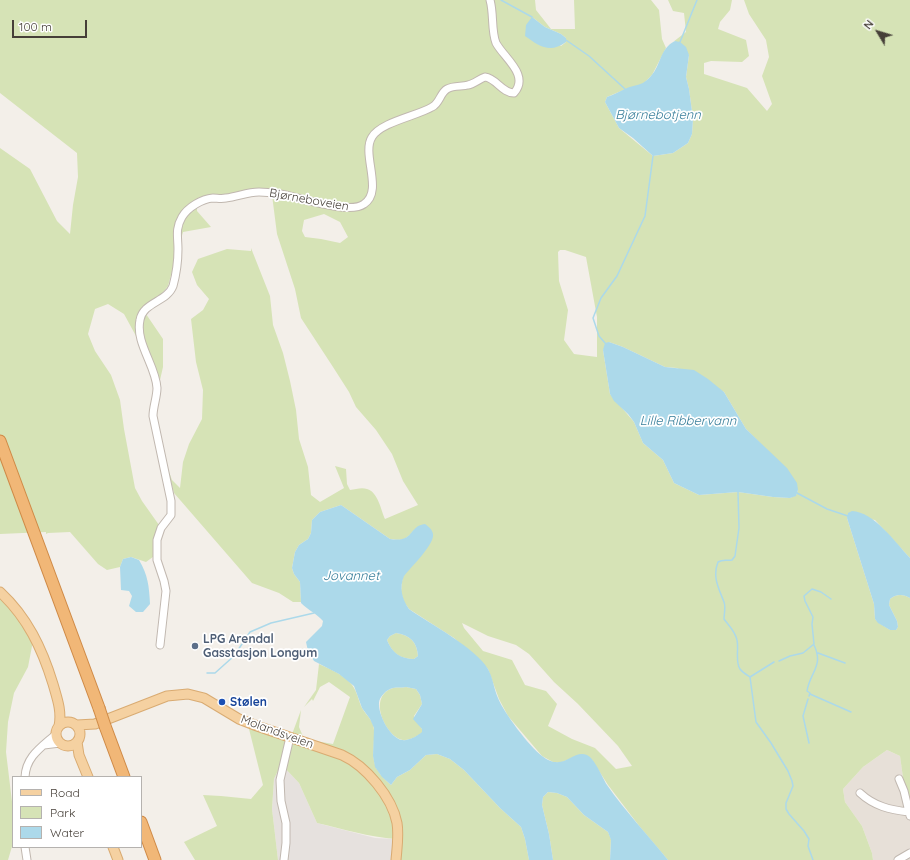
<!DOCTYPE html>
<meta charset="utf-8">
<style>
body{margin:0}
#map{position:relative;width:910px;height:860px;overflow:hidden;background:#f3efe9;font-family:Quicksand,sans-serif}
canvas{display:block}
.legend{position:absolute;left:12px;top:776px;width:130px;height:72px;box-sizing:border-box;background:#fff;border:1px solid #b5b2af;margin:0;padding:5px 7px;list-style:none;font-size:12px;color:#463f38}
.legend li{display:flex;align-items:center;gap:8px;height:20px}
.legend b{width:20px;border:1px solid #b5b2af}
.north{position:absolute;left:858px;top:12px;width:40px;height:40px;-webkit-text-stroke:3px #fff;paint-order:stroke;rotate:308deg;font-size:11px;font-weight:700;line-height:16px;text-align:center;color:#463f38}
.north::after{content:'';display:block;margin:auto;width:14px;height:18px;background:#463f38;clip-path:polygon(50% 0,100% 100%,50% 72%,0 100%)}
.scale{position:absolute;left:12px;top:20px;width:75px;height:18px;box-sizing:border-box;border:2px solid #463f38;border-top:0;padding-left:5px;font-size:12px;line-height:14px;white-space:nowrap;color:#463f38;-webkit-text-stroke:3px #fff;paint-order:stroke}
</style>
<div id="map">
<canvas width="910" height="860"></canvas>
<ul class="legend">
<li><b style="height:5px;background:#f5d1a1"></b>Road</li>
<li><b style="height:11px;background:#d6e3b6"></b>Park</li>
<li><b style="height:11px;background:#acd9ea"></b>Water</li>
</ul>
<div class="north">N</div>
<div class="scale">100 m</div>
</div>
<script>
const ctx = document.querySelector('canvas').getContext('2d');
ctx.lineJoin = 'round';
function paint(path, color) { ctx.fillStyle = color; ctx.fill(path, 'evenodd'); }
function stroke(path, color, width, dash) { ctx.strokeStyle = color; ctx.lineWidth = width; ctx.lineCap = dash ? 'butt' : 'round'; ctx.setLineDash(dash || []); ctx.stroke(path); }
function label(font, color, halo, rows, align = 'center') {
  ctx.font = font + ' Quicksand,sans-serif'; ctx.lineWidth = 3.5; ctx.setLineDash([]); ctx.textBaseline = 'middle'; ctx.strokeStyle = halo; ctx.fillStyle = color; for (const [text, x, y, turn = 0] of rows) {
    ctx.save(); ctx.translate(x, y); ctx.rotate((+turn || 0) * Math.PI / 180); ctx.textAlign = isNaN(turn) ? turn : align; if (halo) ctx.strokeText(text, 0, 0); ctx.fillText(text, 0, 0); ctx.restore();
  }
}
paint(new Path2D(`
 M887,750L900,756L904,785L910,803V860H873L872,853L862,826L845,802L843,789L863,767Z`), '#e7e0d8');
paint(new Path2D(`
 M281,764L299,783L317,823L375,838L396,839L400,860H278L272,809L274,779Z`), '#e6e1de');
paint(new Path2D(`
 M0,0H535L536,10L551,29H575L574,0H651L659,10L662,39L666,48L652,75L642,85L626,89L607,97L605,102L619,128L653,156L673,153L688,143L692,134L693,119L689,89L686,77L689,55L675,41L673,42L686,32L684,13L673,11L668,0H732L730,10L720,22L718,29L746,40L749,56L742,62L711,61L704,63V74L747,88L767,111L772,104L762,76L769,57L766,40L749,14L744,0H910V558L875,520L848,516L847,518L874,604L875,619L879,623L890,630H896L898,627L897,621L889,605L890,599C896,594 903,594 910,598V803L904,785L900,756L887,750L863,767L843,789L845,802L862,826L872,853L873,860H668L640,827L608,785L592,760L579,755L560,763L553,762L542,756L508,716L499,699L488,669L454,638L409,609L404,602L401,592L402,581L415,529C406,540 403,541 390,539L341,505L320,512L312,520L311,533L308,539L299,545L295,552L292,568L294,574L300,582L301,602H293L279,593L252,583L174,493L166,464L172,480L180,488L183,462L189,444L202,419L203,390L196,362L191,319L203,310L209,299L197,285L192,272L198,259L227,249L251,251V248L270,296L273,325L283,353L290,381L296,410L299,439L308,467L311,495L320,502L344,488L335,466L346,469L347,484L350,490C356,489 362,487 367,489C378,492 381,510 385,519L418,505L403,481L392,454L376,430L356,407L349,392L333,367L301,318L295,289L277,234L272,195L252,192L197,204V211L211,227L183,232L168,286L146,314L163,339V367L160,380L124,314L108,304L95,309L88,334L95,351L111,375L120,400L124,429L135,488L142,501L159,525L157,554L146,562L131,557L123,559L120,567L107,570L98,564L70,532L48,533L46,534V532L0,534V148L30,169L57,221L70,234L73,205L78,177L77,153L0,93ZM532,17L545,27L561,34L566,38V42L561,46ZM324,214L340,222L348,237L340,243L321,239L305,237L302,231L304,220ZM560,250H565L586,257L597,317V357L574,354L564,340L568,310L559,281L558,252ZM609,342L623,347L665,367L677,368L724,392L746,429L765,448L798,490L796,495L790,498L773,497L738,492L699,495L674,483L663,460L643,443L634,422L610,394L603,350ZM462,623L488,636L516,645L529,654L554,682L578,704L618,746L632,766L616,769L595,748L572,739L548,726L557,704L546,691L525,685L512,660L483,651L464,628Z
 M0,596L19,619L33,641L28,667L14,693L8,722L6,752L13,810V843L8,860H0Z
 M396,633C410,635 417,642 418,656L414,659C400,659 392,653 387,640L390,636Z
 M319,664C330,669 349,677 354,688C358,695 359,702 362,708C366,715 374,721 374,730C375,757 367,764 391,785L397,777L410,770L426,755L437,754L450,759L464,770L500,808L521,827L525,839L529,860H400L396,839C369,837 343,829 317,823L299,783L281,764L274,779L272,809L278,860H195L184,842L217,826L203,795L221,796L251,799L263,785L249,729L291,737L301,710L299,727L304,739L333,744L350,697L329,682L320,687L313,701L312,699L304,707L316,690Z
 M406,687L416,689L420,695L422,704L414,716L422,729V733C417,736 411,740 405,740C388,741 365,697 393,688C396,687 402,688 406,687Z
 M548,792L557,793L567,797L584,815L608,832L611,839L610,860H553L549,834L542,805L543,797Z`), '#d6e3b6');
paint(new Path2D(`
 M532,17L545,27L561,34L566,38V42C550,54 539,46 525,36L526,25Z
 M675,41L680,42L686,47L689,55L686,77L689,89L693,119L692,134L688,143L673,153L653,156L633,138L619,128L605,102L607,97C613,95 620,91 627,88C638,84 642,86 651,76C661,65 660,48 675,41Z
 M609,342L623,347L665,367L694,370L708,379L724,392L746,429L787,468L797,483L798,490L796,496L790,498L773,497L738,492L699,495L674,483L663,460L643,443L634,422L628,414L614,401L610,394L603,350L605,343Z
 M341,505L390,539C415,543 408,526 425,524C429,527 432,529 433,534C435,544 411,567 404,576C399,588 402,599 409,609C430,624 476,648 488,669C493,678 494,689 498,698C504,713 529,746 542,756C564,773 572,749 587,755C595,759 602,777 607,785C625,811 648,835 668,860H610L611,840L608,832L584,815L567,797L557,793L548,792L543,797L542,805L549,834L553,860H529L525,839L521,827L500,808L464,770L450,759L437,754L426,755L410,770L397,777L391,785L382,777L375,767L373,756L374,728L370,719L362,708L354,686L339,674L314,661L308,651L306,642L322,626L323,621C317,614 308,610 301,603L300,582L294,574L292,568L295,552L299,545L308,539L311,533L312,520L320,512ZM396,633C410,635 417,642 418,656L414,659C401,659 392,653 387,640L390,636ZM406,687L416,689L420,695L422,704L413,719L422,729V732C417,736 409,741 402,740C390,738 378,714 379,703C379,697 387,689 393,688C397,687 402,688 406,687Z
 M852,511C874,512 895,542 910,558V598C903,594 896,594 890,599L889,605L897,621L898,627L896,630H890L878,623L875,619L874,604L847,518L848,513Z
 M131,557L139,560C148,575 149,586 150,604L143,612H136L129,606L132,596L129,591L121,590L120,567L123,559Z`), '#acd9ea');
stroke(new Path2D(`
 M501,0L532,17
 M566,40L589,56L625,89
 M680,42L697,0
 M605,343L599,336L593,318L601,298L617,276L645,216L653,156
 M738,492L739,528L735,556L732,560C727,561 723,559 718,562C712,577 719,589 724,602C726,607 724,614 724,619C729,626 735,631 737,640C739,648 735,662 740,669C742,672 747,675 750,677L756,722L771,743L788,771L792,781L793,786L786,803V809L789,814L804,831L809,839L808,846L813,860
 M797,493L827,509L848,516
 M818,653L845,663
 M779,661L790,656L803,653L814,644L812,624L813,617L805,601L804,596L812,589L821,592L831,599
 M207,673H215L234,656L250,632L271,623L314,613
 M750,677L774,662
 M810,694L851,712
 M809,696L810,693L807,691C810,672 824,666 814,645
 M808,699L803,716L809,743`), '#acd9ea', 1.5);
const minor = new Path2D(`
 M160,645L166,591L164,581L157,560V540L161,528L171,515V501L153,416C153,407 157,397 157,388C156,366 135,343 140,320C143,302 167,302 173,286C176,275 178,261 178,249C178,237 175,229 182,217C188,207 202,199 213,198C217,198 221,199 226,198C237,197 247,192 259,192C266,192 273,193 280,194C299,197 349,215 364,204C384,191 361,154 372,137C381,122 417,116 432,107C440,103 440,93 447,89C454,85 462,87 468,85C474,84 479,79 485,77C496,78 502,93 514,93C530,75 504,58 496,43C491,30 494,14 490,0
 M44,745L60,743
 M25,777C26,756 42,747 56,734
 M899,779L904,791L909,812
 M860,793C874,806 890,810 909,812L910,816
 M25,847L27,860
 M284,860L286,843V823L281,801L280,780L290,737
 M898,860L910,853`);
const major = new Path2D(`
 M0,592C27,617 42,648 53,684C57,698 62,711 59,726
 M56 734a12 12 0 1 1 24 0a12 12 0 1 1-24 0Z
 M77,725L95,724L167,696L188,694L204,698L239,719L257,726L342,755C366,766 392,797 397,823C399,835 397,848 396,860
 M77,742L79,755L88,777
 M113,847L118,860`);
const highway = new Path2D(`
 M0,441L99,708
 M105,726L124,777
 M141,822L155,860`);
stroke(minor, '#c1b8b0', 9);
stroke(major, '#d9ab72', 11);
stroke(highway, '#cf8a47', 13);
stroke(minor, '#fff', 7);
stroke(major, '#f5d1a1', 9);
stroke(highway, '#f1b777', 11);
const highwayBridge = new Path2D(`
 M99,708L105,726`);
stroke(highwayBridge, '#cf8a47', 13, []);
stroke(highwayBridge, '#f1b777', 11);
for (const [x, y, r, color] of [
 [195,646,4,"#5c6f8a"],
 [222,702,4,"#1a4fb4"]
]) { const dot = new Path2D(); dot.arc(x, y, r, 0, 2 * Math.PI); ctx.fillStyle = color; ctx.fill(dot); stroke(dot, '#fff', 1.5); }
label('12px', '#463f38', '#fff', [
 ["Bjørneboveien",309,200,10],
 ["Molandsveien",277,732,20]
]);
label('bold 12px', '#4e5e75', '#fff', [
 ["LPG Arendal",203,639],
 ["Gasstasjon Longum",203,653]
], 'left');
label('bold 12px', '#164399', '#fff', [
 ["Stølen",230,702]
], 'left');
label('italic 13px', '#377e9a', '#fff', [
 ["Bjørnebotjenn",658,115],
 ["Lille Ribbervann",688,421],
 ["Jovannet",351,576]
]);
</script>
